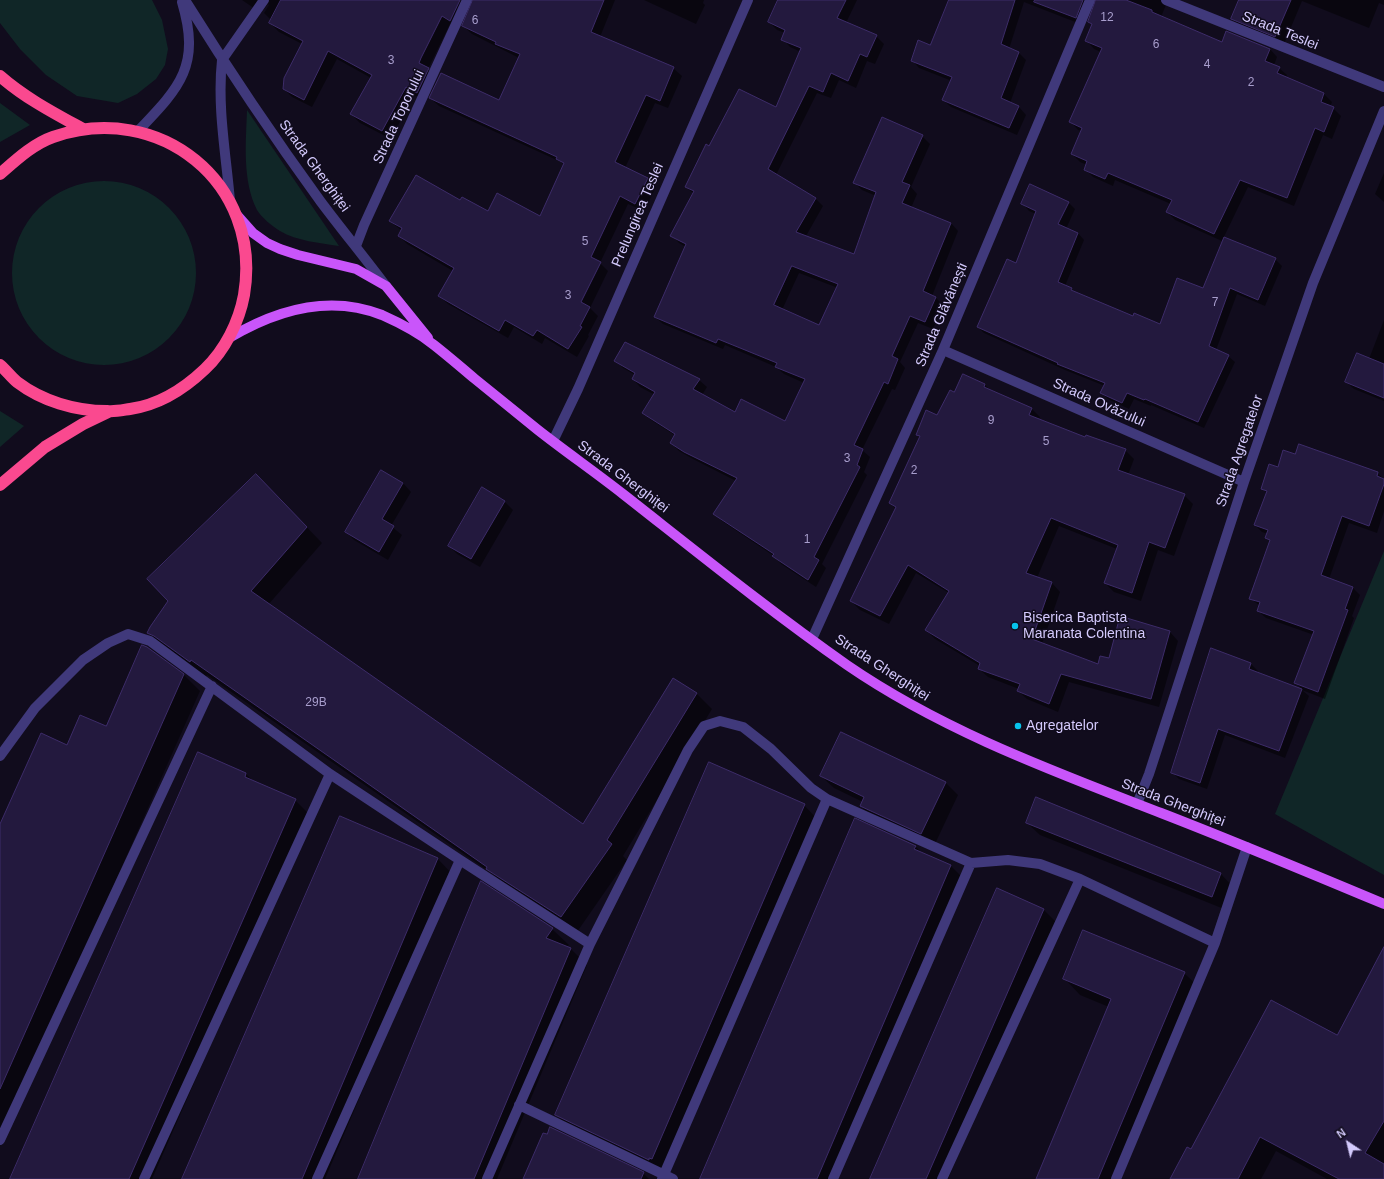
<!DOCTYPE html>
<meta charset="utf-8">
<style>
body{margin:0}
#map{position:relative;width:1384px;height:1179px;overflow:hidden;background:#110c1d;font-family:Helvetica,sans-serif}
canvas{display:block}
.north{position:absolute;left:1328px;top:1123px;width:40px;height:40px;-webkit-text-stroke:3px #110c1d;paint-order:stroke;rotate:325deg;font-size:11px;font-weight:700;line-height:16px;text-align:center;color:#d4cafd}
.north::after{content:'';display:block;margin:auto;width:14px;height:18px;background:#d4cafd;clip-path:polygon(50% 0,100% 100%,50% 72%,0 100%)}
</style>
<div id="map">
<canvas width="1384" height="1179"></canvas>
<div class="north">N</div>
</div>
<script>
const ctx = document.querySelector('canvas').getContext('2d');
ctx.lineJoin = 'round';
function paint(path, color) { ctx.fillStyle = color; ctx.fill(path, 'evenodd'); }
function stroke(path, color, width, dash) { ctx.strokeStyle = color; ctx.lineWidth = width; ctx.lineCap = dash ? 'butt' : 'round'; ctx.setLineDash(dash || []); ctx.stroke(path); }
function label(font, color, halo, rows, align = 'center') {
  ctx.font = font + ' Helvetica,sans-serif'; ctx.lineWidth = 3; ctx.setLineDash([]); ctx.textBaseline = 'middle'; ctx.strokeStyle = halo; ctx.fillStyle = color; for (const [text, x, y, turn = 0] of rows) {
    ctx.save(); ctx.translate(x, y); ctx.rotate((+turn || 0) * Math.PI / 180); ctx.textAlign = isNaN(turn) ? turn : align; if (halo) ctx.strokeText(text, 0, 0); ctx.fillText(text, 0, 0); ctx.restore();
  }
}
paint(new Path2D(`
 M0,0H152L162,20L168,49L165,65L156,79L137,94L118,103L77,96L46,75L20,49L0,23Z
 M0,103L30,125L0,142Z
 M247,110L339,246C320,243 297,241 280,231C272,226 262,218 257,210C242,180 246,142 247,110Z
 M12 273a92 92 0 1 1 184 0a92 92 0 1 1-184 0Z
 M0,411L24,426L0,447Z
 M1384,551V875L1275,814Z`), '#102627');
paint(new Path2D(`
 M242,0H615L600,37L673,68L682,76L668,108L655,103L625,168L648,179L656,187L644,211L628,204L600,263L608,271L590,308L598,316L588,335L589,336L577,357L545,338L542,344L514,327L508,338L448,304L439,296L453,271L407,244L399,236L402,231L390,221L461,202L488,213L540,217L564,165L561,162L439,106L430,98L500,101L519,58L472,34L463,26L474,2L471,3L459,28L450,24L428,69L437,77L426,100L414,95L391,139L360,123L351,114L371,78L337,59L312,107L292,97L284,89L302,44L279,32L270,23L272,21L264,13L269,5L268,4L261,13Z
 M644,0H704L703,3L705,5L696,24Z
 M779,0H857L846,23L876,36L884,44L875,64L867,61L856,88L839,80L831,98L817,93L776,175L816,199L823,206L806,236L854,255L876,196L862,190L855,183L922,136L930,144L911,187L917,194L911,208L951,223L958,231L932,296L936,298L943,305L933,329L918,323L900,362L905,368L895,390L892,389L862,450L870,457L864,472L867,475L822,564L826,568L816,587L781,564L774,556L722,521L715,514L736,481L693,459L679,451L671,443L676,436L651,420L643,413L655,395L640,387L633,379L635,375L623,368L616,361L699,380L707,387L702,395L735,414L786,422L804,383L784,374L776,367L725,345L723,349L663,324L655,317L686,247L679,243L672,235L694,194L686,187L710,147L777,109L801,52L790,47L783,39L785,33L777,30L769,22ZM799,273L838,288L820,326L782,310Z
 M971,0H1123L1127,1L1128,0H1168L1161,17L1222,43L1270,49L1277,57L1274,65L1279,68L1287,75L1286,78L1324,94L1332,102L1330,107L1333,108L1341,116L1332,139L1323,135L1294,206L1248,187L1222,241L1175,220L1167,212L1171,204L1115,180L1113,186L1093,177L1085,169L1087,165L1080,162L1072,154L1081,131L1078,130L1071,122L1101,52L1094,49L1087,41L1093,26L1089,22L1098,0L1092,5L1083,25L1024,2L1009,49L1018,52L1026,60L1010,103L1019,107L1026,115L1017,135L951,107L943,100L952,81L919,68L912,60L931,46Z
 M1240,0H1384V5L1379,3L1369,28L1302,1L1284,44L1240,27L1232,19Z
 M1384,173V202L1375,194Z
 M1068,202L1075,209L1066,229L1078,233L1084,240L1065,286L1071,289L1076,293L1134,317L1160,325L1204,289L1275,259L1282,266L1265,306L1237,294L1216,350L1228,356L1235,362L1204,428L1151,405V406L1134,399L1129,409L1108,399L1101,392L1105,386L1065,370L984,333L978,327L1016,264L1036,214L1029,211L1023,204Z
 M1384,320V401L1354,389L1346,382L1369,359Z
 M963,375L985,385L991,391L1032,409L1040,417L1039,420L1086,438L1125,450L1134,459L1128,475L1184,495L1193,504L1174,556L1158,550L1141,601L1114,592L1105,583L1117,549L1059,526L1037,578L1052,583L1060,592L1042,644L1099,665L1170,632L1178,641L1159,707L1069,682L1058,712L1027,699L1018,691L1019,689L988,677L979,669L980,666L935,639L926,630L949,593L916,573L889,624L860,610L851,601L896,509L890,503L920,438L917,434L938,417L955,394Z
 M1278,469L1377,473L1384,479V511L1377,533L1349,523L1329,579L1353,588L1360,595L1352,616L1354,618L1325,699L1302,690L1309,696L1285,758L1225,735L1207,789L1179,779L1173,773L1211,650L1251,664L1258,671L1257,673L1303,690L1296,683L1314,635L1266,618L1258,611L1260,606L1250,598L1270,541L1266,538L1268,534L1262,532L1255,525L1267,493L1262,488Z
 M381,471L403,483L411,492L391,526L402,535L388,560L354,540L346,532Z
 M483,489L505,502L513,510L480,567L457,554L449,546Z
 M272,491L322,543L268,605L584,825L696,693L712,709L623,856L627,860L577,932L503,885L494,875L207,675L206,677L164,649L148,633Z
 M147,648L184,675L200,691L0,1141V827L68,746L106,727Z
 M199,754L246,774L254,782L295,800L311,816L152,1179H11Z
 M821,776L946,783L958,795L934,846L873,819L861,806L863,802L834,788Z
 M1036,798L1221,874L1233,887L1224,909L1040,835L1027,823Z
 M804,805L820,822L669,1175L573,1131L556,1115Z
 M340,817L438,859L454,876L325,1179H183Z
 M915,846L922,853L951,866L966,881L838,1179H701Z
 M998,890L1044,910L1059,925L948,1179H871Z
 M552,929L569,945L567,947L571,949L587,965L497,1179H359Z
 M1384,958V1179H1327L1276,1151L1261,1179H1171L1192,1151L1337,1036Z
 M1184,973L1201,989L1121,1179H1037L1109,1007L1080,995L1064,978Z
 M643,1173L649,1179H524Z`), '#0007');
const building = new Path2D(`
 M281,0H460L450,21L442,16L421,58L419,63L429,68L417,93L406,87L382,131L350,114L372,75L328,51L304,100L283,89L284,78L303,41L269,23Z
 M473,0H604L591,32L674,67L660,101L646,95L615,162L648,178L635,204L620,196L591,257L601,262L581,302L590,307L580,326L582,327L568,349L537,330L533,336L505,320L499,331L438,296L454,268L398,236L402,228L389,221L416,175L460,200L462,197L488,211L497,193L540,216L564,163L556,159L557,157L429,98L441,73L499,100L520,54L495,44L496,42L462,26Z
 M778,0H846L837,18L877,35L867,57L860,54L848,81L831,73L823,92L809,86L768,169L816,198L796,232L854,254L876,192L853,183L882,117L923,135L902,182L910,185L902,203L951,223L923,291L936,297L925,322L910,316L892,356L898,359L888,384L884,382L854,445L863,449L857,465L860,467L814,557L819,560L808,580L772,556L774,554L713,514L737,478L684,452L670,443L675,434L642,413L655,392L632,379L635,373L614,361L625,342L700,379L693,389L735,412L741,399L785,421L805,379L775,367L777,363L718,339L716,343L654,317L686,244L670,236L694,191L685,187L706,144L709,146L739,89L776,107L801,48L781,40L785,30L768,22ZM792,266L838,284L819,325L774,305Z
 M949,0H1015L1001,44L1019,52L1001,98L1019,106L1009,128L942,100L952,77L911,61L918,40L930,45Z
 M1035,0H1083L1076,18L1034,2Z
 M1096,0H1126L1152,10V12L1222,42L1226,31L1270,49L1265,61L1280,67L1277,73L1324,93L1321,102L1334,107L1324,132L1315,128L1287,198L1240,180L1214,234L1166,212L1172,200L1108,173L1105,179L1084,170L1087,161L1071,154L1082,128L1069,122L1102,48L1085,41L1092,24L1088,22Z
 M1239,0H1291L1275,37L1231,19Z
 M1030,184L1069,202L1058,224L1078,233L1058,282L1072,288L1071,290L1133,316L1134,313L1160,324L1177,278L1203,288L1224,237L1276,258L1258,300L1230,288L1209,346L1229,355L1198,422L1145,399L1144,400L1127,393L1122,403L1100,393L1105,383L1057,364L1058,363L977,327L1007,259L1016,263L1036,211L1021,204Z
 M1357,353L1384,364V398L1345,382Z
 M963,374L985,384L984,387L1032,408L1029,415L1085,437L1086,435L1126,449L1118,470L1185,494L1165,548L1149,542L1132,593L1104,583L1118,545L1051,518L1026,573L1052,582L1032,639L1098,664L1100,656L1109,658L1120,616L1170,631L1151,699L1061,674L1049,704L1017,691L1020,684L978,669L980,663L925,630L949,591L908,565L880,616L850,601L896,507L889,503L920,436L916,435L926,410L937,415L950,390L954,392Z
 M1299,444L1378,472L1377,476L1384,479V484L1369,526L1342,516L1321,575L1353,587L1345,609L1348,610L1318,692L1294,683L1314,631L1257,611L1260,602L1249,599L1270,540L1265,538L1268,530L1254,525L1267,491L1261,489L1269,464L1278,467L1283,450L1295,454Z
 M381,470L403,483L382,519L394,526L379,552L345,532Z
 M256,474L307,527L251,591L583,824L673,678L697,693L607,840L612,844L561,917L486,869L487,867L191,660L190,662L154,636L147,633L150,627L168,601L147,579Z
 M482,487L505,501L471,559L448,546Z
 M142,645L147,647L184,674L0,1089V824L41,733L67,745L80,715L106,726Z
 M1211,648L1251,663L1249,669L1302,689L1279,751L1218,729L1200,783L1171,773Z
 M841,732L946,782L921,834L860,806L864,797L820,776Z
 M198,752L246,773L245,777L296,799L129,1179H10Z
 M709,762L805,804L652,1159L649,1158V1160L555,1115Z
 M1036,797L1221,873L1212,897L1026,823Z
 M340,816L438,858L302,1179H182Z
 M855,818L916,846L914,849L951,865L817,1179H700Z
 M481,881L553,928L546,938L571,948L474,1179H358Z
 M997,888L1044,909L926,1179H870Z
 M1083,930L1185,972L1098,1179H1036L1111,999L1063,979Z
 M1384,947V1121L1365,1153L1384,1164V1179H1339L1260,1137L1238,1179H1170L1187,1147L1191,1149L1271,1000L1337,1035Z
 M550,1127L644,1172L641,1179H523L543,1133L547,1134Z`);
paint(building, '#23193e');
stroke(building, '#3d2c69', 1);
stroke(new Path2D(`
 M185,0C228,69 273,136 321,202C342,230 365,258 386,286
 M1166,0L1384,87
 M222,60C217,107 226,154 230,201
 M222,60L264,0
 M138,131C180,87 201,66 182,2
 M356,246L364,225L467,0
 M943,350L1244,482
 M553,441L578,389L748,0
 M812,639L943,350L1090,0
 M0,756L35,708L83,660L108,643L128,634L150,641L330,774L460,860L590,944
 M1137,804L1149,774L1244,482L1313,283L1384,111
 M519,1105L673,1179
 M0,1140L212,686
 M144,1179L330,774
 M317,1179L460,860
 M487,1179L590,944L688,750L704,726L720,721L743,727L771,749L811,788L827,799L971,863L1008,860L1040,864L1080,879L1215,943
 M662,1179L827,799
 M833,1179L971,863
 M942,1179L1080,879
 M1116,1179L1215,943L1247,847`), '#40397b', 10);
stroke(new Path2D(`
 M237,215L253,233L267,243L280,249L298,255L356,269L386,286L428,338
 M229,338C276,310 329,294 382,315C400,323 419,333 434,345C448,356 462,368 475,379C496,396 517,413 538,430C566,452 595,472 623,494C697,552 770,611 847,665C943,731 1053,771 1161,813C1236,842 1310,873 1384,904`), '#c955fa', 10);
stroke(new Path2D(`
 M0,76C25,98 54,113 83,129
 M0,174C16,160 33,144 53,137C159,100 263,183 244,295C239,322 225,350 205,369C184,389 159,405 130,409C123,410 114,412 107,411C75,411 42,401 17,382C11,377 6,370 0,365
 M0,485L45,447L83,424L108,412`), '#fa498f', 12);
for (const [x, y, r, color] of [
 [1015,626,4,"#07c3ec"],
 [1018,726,4,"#07c3ec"]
]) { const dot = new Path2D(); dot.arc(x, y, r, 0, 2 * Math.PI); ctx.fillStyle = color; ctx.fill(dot); stroke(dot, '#110c1d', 1.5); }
label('12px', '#a89ecd', null, [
 ["12",1107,18],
 ["6",475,21],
 ["6",1156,45],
 ["3",391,61],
 ["4",1207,65],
 ["2",1251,83],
 ["5",585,242],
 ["3",568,296],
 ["7",1215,303],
 ["9",991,421],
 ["5",1046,442],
 ["3",847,459],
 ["2",914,471],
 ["1",807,540],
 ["29B",316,703]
]);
label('14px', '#d4cafd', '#110c1d', [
 ["Strada Teslei",1280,31,22],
 ["Strada Toporului",399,117,-65],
 ["Strada Gherghiței",314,166,54],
 ["Prelungirea Teslei",638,215,-67],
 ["Strada Glăvănești",942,315,-67],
 ["Strada Ovăzului",1099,403,24],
 ["Strada Agregatelor",1240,451,-71],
 ["Strada Gherghiței",623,477,37],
 ["Strada Gherghiței",882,668,33],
 ["Strada Gherghiței",1173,803,21]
]);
label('14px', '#d4cafd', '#110c1d', [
 ["Biserica Baptista",1023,618],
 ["Maranata Colentina",1023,634],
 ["Agregatelor",1026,726]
], 'left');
</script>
